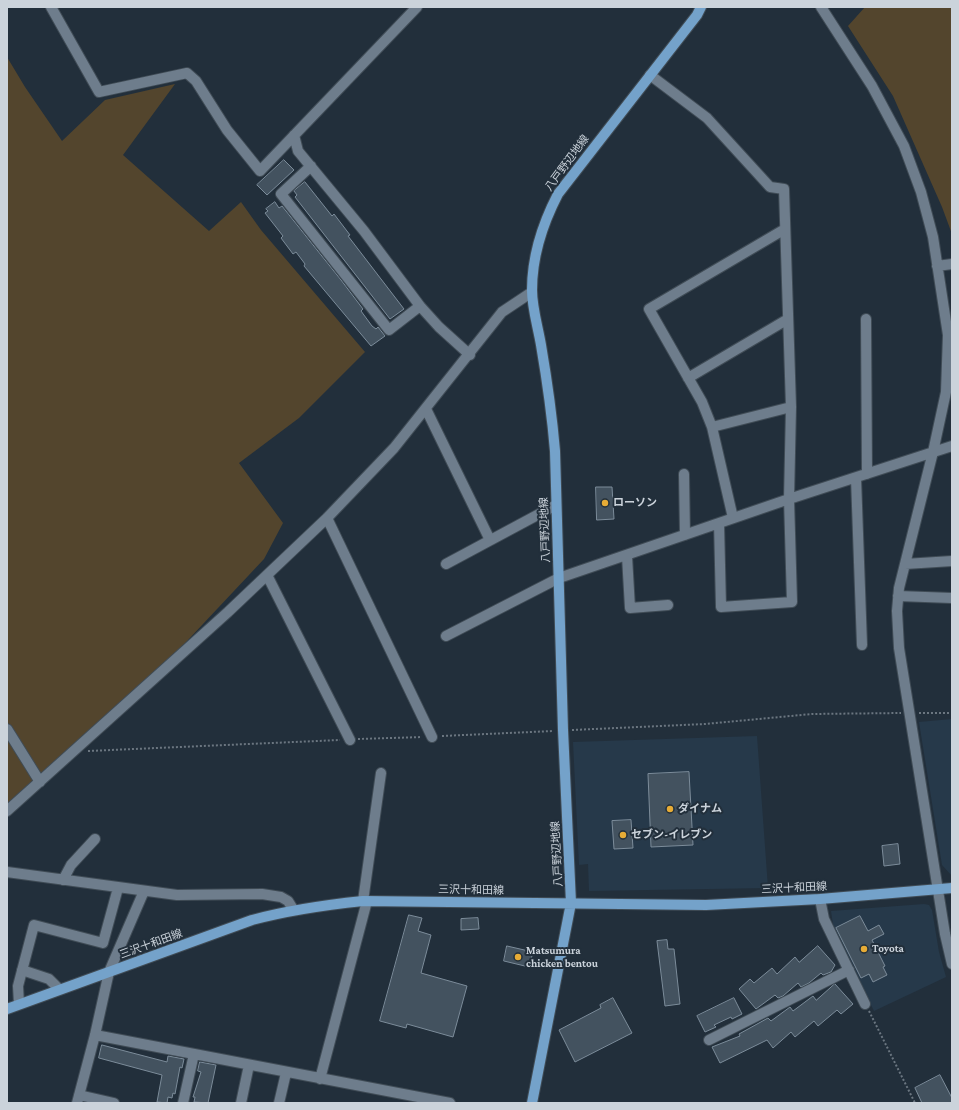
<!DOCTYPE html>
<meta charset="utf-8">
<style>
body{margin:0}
#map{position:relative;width:959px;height:1110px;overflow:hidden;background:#222f3b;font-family:"Crimson Pro",serif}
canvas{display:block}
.frame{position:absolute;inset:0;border:8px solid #cbd3db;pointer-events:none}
</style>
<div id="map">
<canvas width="959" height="1110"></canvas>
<div class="frame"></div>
</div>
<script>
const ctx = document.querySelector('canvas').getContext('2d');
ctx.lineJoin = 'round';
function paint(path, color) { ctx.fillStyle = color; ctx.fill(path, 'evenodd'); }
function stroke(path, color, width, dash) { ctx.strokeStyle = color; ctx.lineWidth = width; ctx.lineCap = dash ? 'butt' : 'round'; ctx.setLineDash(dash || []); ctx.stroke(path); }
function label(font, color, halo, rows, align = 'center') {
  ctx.font = font + ' "Crimson Pro","Noto Sans JP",serif'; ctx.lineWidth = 4; ctx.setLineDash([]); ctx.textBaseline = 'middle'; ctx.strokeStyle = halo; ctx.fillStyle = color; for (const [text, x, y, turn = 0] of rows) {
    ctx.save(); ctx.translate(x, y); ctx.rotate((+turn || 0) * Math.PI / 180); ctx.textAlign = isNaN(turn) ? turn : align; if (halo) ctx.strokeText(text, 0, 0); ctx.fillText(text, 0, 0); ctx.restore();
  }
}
paint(new Path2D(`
 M952,719V876L942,865L919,722Z
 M757,736L768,888L589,891L588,864L579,865L573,742Z
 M924,904L929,905L932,910L939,952L946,977L874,1011L834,931L831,911Z`), '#26394a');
paint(new Path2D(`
 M865,7H952V234L942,207L893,96L848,26Z
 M7,57L25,87L62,141L105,100L175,84L123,155L209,231L241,202L261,230L365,352L299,418L239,463L283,523L264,559L172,657L7,806Z`), '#53452d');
const building = new Path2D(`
 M284,160L294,170L267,195L257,185Z
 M305,182L332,216L334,214L350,235L348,236L404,309L390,319L295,197L297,195L294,191Z
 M275,202L279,208L282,206L341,280L363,309L361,311L372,326L376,329L378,327L385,336L371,346L304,266L305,264L296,252L293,254L281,238L283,236L265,213L268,211L266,209Z
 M596,487H612L614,519L597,520Z
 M689,772L693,845L651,847L648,774Z
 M631,820L633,848L614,849L612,821Z
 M898,844L900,864L884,866L882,846Z
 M409,915L422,918L418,931L431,935L421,973L467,986L453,1037L407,1024L406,1028L380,1021Z
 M860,916L868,931L879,925L884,934L872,940L885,966L883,967L887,975L873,982L869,974L861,978L836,928Z
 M478,918L479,929L461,930V919Z
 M667,940L668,949H674L680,1004L665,1006L657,941Z
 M507,946L533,952L529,967L504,961Z
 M818,946L835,965L831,972L823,975L821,973L809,983L801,987L798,983L783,996L778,998L775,995L756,1009L739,989L750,979L754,983L772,968L777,974L795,957L799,962Z
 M835,984L853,1004L841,1014L837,1010L818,1026L814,1021L795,1037L791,1032L773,1048L767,1040L720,1063L712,1047L740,1036L739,1034L768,1018L771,1021L790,1007L793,1011L813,996L816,1000Z
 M613,998L632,1033L575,1062L559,1030L601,1008L600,1005Z
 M734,998L742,1014L732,1019L731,1017L714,1025L716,1027L705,1032L697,1016Z
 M102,1045L167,1062L168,1056L184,1059L182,1068L180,1067L175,1094L173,1093L172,1098L168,1097L167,1103L157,1102L162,1075L99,1058Z
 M200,1062L216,1065L208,1103L194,1102L195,1097H193L201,1072L198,1071Z
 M940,1075L952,1098V1103H922L915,1088Z`);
paint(building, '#43525f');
stroke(building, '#7c8c9a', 1);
const minor = new Path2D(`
 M51,7L99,92L187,73L196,81L227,130L260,171L417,7
 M821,7L872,86L904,146L921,192L933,237L948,335L946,392L933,452L899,588L897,611L899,648L945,934L952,964
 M650,75L707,118L770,187L784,189L791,407L789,499L792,602L721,607L719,523
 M294,135L298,151L364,231L420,306L439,327L470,355
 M311,166L281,194L389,330L420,306
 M937,266L952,264
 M866,319L867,474
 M688,378L788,319
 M426,409L490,540
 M712,427L791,407
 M684,474L685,535
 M856,478L862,645
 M327,518L432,737
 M733,518L712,427L702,402L649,309L785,229
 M627,556L630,608L668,605
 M446,564L556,505
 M905,564L952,561
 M267,575L350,740
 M898,596L952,598
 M446,636L559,578L789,499L952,446
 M7,729L40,782
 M7,811L228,612L327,518L394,448L502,312L532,292
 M7,872L177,895L262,894L281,897L288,901L293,909
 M63,880L71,865L95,839
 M820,899L824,919L865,1004
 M363,901L381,773
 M22,970L49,979L59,989
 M19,1004L18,986L34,925L103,943L118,888
 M95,1035L450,1103
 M709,1040L849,970
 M320,1079L367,901
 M79,1095L114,1103
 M77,1103L95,1035L109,972L144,891
 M183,1103L194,1054
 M241,1103L249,1065
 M279,1103L286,1073`);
const major = new Path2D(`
 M7,1009L252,920C289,910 325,905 363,901L706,905L820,899L952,888
 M532,1103L571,903L563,730L555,451C552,415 547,380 541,345C538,327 532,308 532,290C532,257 543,223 558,194L697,15L701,7`);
stroke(minor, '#404c56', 12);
stroke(major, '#404c56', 12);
stroke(new Path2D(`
 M919,713H952
 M572,730L705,724L812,714L901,713
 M442,736L553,731
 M358,739L422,737
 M88,751L340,740
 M869,1011L915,1103`), '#6b7680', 2, [2, 2]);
stroke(minor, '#6e7d8c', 10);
stroke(major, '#74a2ca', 10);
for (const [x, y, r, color] of [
 [605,503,4,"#e7ac36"],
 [670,809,4,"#e7ac36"],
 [623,835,4,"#e7ac36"],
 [864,949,4,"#e7ac36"],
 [518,957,4,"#e7ac36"]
]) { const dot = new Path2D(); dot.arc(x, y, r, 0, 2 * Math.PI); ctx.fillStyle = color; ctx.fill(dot); stroke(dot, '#222f3b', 1.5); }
label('11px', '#cbd3db', '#222f3b', [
 ["八戸野辺地線",567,163,-54],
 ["八戸野辺地線",545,530,-92],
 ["八戸野辺地線",557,854,-93],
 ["三沢十和田線",794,888,-3],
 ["三沢十和田線",471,890,1],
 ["三沢十和田線",151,944,-20]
]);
label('bold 11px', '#cbd3db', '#222f3b', [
 ["ローソン",613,503],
 ["ダイナム",678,809],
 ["セブン-イレブン",631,835],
 ["Toyota",872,949],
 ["Matsumura",526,951],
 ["chicken bentou",526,964]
], 'left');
</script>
